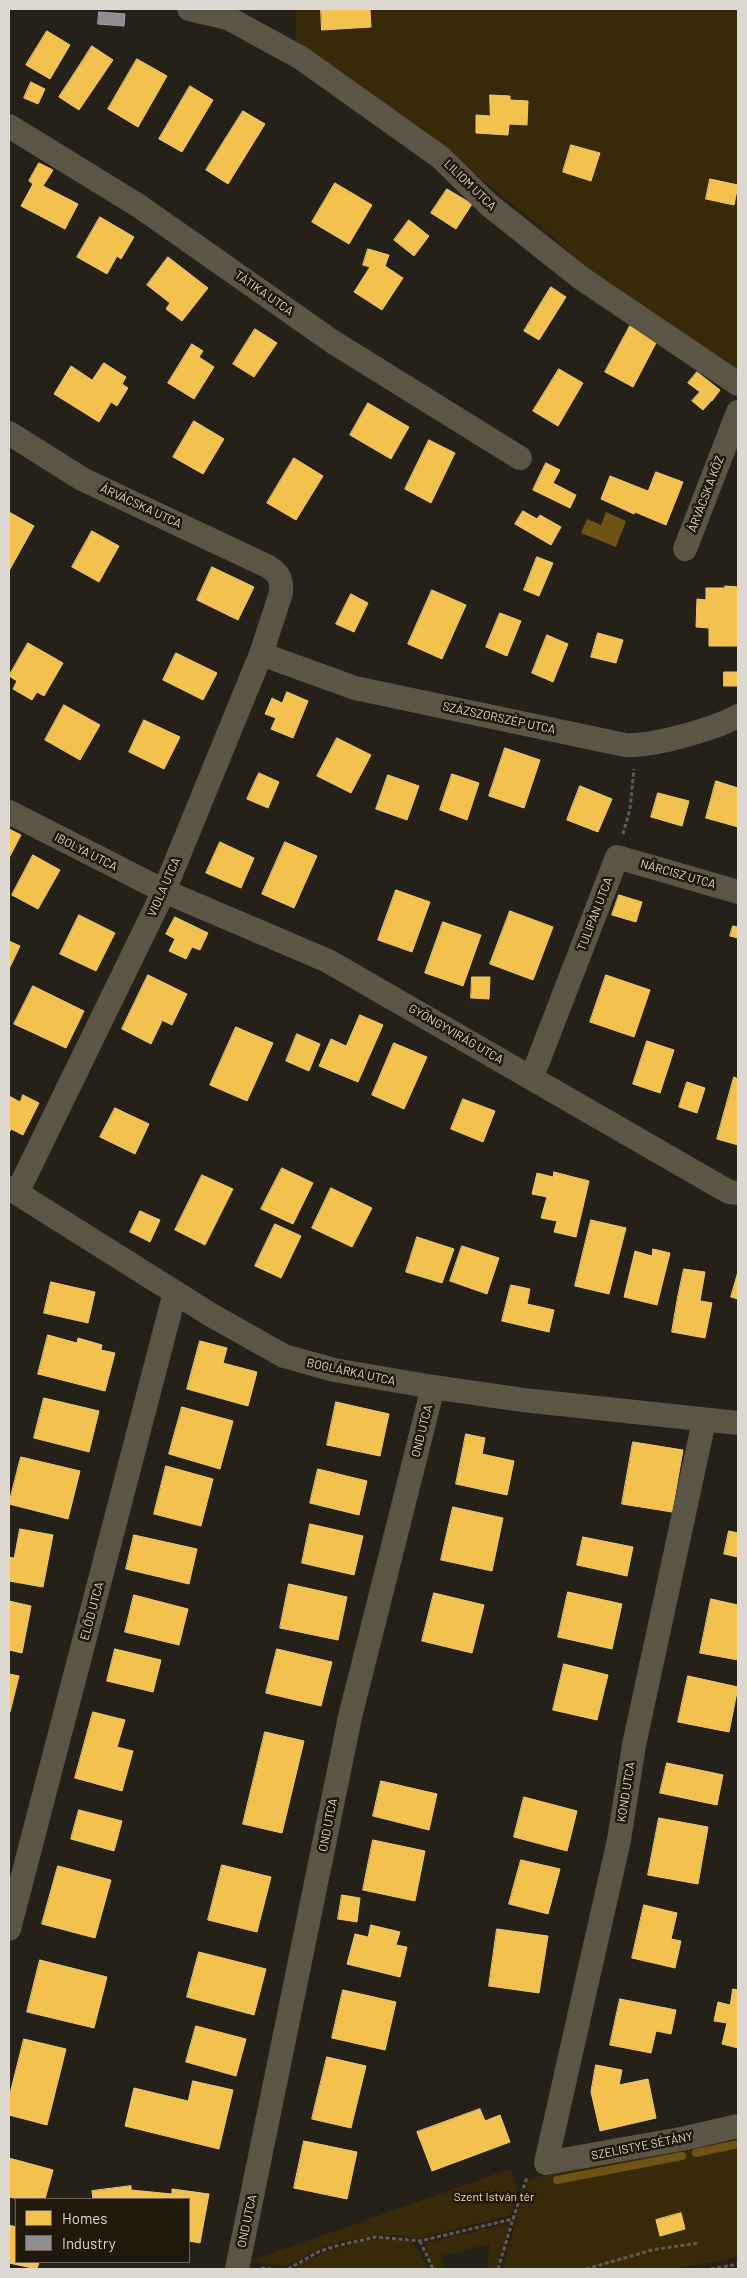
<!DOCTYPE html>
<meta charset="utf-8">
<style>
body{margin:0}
#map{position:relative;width:747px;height:2278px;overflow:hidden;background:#252119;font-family:Barlow,sans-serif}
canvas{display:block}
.frame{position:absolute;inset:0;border:10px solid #ded9d0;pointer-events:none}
.legend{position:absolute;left:15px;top:2198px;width:175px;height:65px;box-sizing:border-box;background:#20190b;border:1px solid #6c665a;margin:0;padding:6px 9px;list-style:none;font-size:15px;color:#ded9d0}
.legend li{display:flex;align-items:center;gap:10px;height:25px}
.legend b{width:25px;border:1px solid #6c665a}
</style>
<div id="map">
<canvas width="747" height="2278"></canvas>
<div class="frame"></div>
<ul class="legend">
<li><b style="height:14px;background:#f2c14e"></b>Homes</li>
<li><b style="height:14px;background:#8d8d92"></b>Industry</li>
</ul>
</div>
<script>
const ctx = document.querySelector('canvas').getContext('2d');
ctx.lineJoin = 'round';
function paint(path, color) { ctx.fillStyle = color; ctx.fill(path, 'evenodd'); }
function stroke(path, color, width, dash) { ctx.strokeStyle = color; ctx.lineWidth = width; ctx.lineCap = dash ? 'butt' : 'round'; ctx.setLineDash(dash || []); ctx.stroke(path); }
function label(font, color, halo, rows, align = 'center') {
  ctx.font = font + ' Barlow,sans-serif'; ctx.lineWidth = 5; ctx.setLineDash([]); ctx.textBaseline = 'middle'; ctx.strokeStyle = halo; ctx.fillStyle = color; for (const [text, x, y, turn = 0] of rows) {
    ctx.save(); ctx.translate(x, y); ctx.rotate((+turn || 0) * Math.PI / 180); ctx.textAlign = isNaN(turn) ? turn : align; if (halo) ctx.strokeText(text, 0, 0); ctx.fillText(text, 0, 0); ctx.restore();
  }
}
paint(new Path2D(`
 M296,9H738V374L591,273L547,232L432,140L344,79L337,68L296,44Z
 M738,2139V2257L674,2269H502L527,2182L532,2178Z
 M510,2169C521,2188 516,2196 511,2215L417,2239L397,2235H377L333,2244L308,2254L292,2264L282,2266L250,2261Z
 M505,2224L509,2227L496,2269H487L490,2244L442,2256L444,2269H435L425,2250L426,2243Z
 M373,2239L412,2241L429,2269H293C318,2252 344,2246 373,2239Z`), '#382909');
paint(new Path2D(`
 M606,512L626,521L616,547L581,533L587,519L601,525Z`), '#6f5314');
const homes = new Path2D(`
 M321,9H370L371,27L322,30Z
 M47,31L70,45L50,79L26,65Z
 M92,46L113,60L98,82L78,68Z
 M137,59L167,76L138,127L108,109Z
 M78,68L98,82L79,110L59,97Z
 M31,82L45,89L38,104L24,98Z
 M190,86L213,100L182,152L159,139Z
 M490,95L510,96V100L528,101L527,125L509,124L508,135L476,133V115L490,116Z
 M243,111L265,124L228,184L206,170Z
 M571,145L600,153L591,181L563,172Z
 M39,163L53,170L43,186L78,204L65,229L21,206L33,184L29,181Z
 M710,179L738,185L734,205L706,199Z
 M335,183L372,205L349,244L312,222Z
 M447,189L472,204L456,229L431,213Z
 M100,217L134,237L121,259L117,256L107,274L77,257Z
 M409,220L429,236L414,256L394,240Z
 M368,249L389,255L385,266L403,278L382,310L354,292L370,267L363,265Z
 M168,257L208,288L182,321L166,309L170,303L147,285Z
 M551,287L566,297L539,340L524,331Z
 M630,326L657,341L633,387L605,372Z
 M255,329L277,343L254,377L233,364Z
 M192,344L203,351L199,357L214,367L194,399L168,383Z
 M104,363L126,377L122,384L128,388L117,406L111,402L99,422L54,394L71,366L92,380Z
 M559,369L583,383L558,426L533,411Z
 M697,372L720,390L712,401L688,383Z
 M700,392L711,401L703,410L692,401Z
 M368,403L409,427L391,459L350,435Z
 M194,421L224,439L203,474L173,457Z
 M429,440L455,453L431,503L405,489Z
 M294,458L323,476L296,520L267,503Z
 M546,463L560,470L553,483L576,495L570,508L533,490Z
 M656,472L683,482L666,525L635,512L634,514L601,499L610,476L648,491Z
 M523,511L537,519L540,515L561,527L551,545L515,524Z
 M9,512L34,526L9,571Z
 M92,531L119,546L99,582L72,567Z
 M537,557L553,563L539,596L524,590Z
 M212,567L254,587L238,620L197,600Z
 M725,586L738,587V646H709V628L696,627L697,599L706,600V588H725Z
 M432,590L466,605L442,659L408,644Z
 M351,594L368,603L354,632L336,624Z
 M500,613L521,621L507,656L486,647Z
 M598,633L623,640L616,663L591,657Z
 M547,635L568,644L553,682L532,673Z
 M28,643L63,663L44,696L37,692L32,700L13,689L17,681L9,676Z
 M176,653L217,673L203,700L163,680Z
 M724,672H738V686H724Z
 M287,692L308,701L293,738L271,729L276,718L265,714L272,698L282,703Z
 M64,705L100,725L80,760L45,740Z
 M144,720L180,737L164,769L129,752Z
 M337,738L371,755L351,793L317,776Z
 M505,748L540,760L524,808L489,796Z
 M259,773L279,782L268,808L247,799Z
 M452,774L479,783L467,820L440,810Z
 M388,775L419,786L407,820L376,809Z
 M716,781L738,788V827L706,818Z
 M580,786L612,799L598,832L567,820Z
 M658,793L689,801L682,826L651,817Z
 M9,829L21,835L9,858Z
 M220,842L254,858L241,888L206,873Z
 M285,842L317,856L294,908L262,894Z
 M33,855L60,870L38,909L12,895Z
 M396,890L430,902L412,952L378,940Z
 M619,895L642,902L636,922L612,915Z
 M510,911L553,927L533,980L490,964Z
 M79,915L115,933L96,971L60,954Z
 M175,917L208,933L200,950L192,947L186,959L169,951L175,939L166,934Z
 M443,922L481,935L463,986L425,973Z
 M733,926L738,927V938L730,936Z
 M9,941L20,946L9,969Z
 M148,975L187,994L172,1025L133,1006Z
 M606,975L650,990L634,1037L590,1022Z
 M472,977H490L489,999L471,998Z
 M33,986L84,1011L66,1048L14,1024Z
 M133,1006L162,1021L151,1044L122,1029Z
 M360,1015L383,1025L358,1082L319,1066L331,1039L346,1046Z
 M236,1027L273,1043L247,1101L210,1085Z
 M297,1034L320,1044L309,1071L286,1061Z
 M647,1041L674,1050L660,1093L633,1084Z
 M394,1043L427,1057L404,1109L372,1095Z
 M734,1077L738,1079V1145L717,1139Z
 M687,1082L705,1088L697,1113L679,1107Z
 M23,1095L39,1103L23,1135L11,1129L9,1133V1096L20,1102Z
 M463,1099L495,1111L483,1142L451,1129Z
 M115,1108L149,1124L135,1154L100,1137Z
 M282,1168L313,1183L293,1224L261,1209Z
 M554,1172L589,1181L576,1237L554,1232L557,1221L541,1218L547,1197L532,1194L537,1173L553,1177Z
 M202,1175L233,1189L205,1245L175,1230Z
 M331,1188L372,1208L352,1247L312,1228Z
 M140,1211L160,1220L150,1242L130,1232Z
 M591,1220L626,1228L609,1294L575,1286Z
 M275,1224L301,1236L281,1278L255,1266Z
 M417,1237L454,1249L442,1283L406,1272Z
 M462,1246L499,1258L487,1294L450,1281Z
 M653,1249L670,1253L657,1305L624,1297L635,1251L652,1256Z
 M684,1269L705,1272L700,1301L678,1297Z
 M738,1272V1299L731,1297Z
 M51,1282L95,1292L88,1323L44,1313Z
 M511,1285L530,1289L527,1304L554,1310L549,1332L502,1321Z
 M678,1297L712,1303L705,1338L672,1332Z
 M48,1335L77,1343L78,1338L102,1345L101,1350L115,1353L105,1391L38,1374Z
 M200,1341L227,1348L223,1363L257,1372L248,1406L187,1389Z
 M44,1398L99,1411L89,1452L34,1438Z
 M336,1402L389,1414L380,1456L327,1445Z
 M182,1407L233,1421L220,1469L169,1454Z
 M466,1434L485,1438L482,1454L514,1461L507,1495L456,1484Z
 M633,1442L683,1450L672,1512L622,1504Z
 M21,1457L80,1471L68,1519L9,1504Z
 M166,1466L213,1479L201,1526L154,1514Z
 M318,1469L367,1481L359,1515L310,1503Z
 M453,1507L503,1518L492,1571L441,1560Z
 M310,1524L363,1536L354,1575L302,1563Z
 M20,1529L53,1535L43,1587L9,1581V1557L14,1558Z
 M729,1531L738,1533V1557L724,1554Z
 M134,1535L197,1549L189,1584L126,1569Z
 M583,1537L633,1547L627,1576L577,1565Z
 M289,1584L347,1597L338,1640L280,1628Z
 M568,1592L622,1604L612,1649L558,1637Z
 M434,1593L484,1605L472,1653L422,1641Z
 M134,1595L188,1609L179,1645L125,1632Z
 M711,1599L738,1605V1660L700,1653Z
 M9,1601L31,1606L22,1653L9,1650Z
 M115,1649L161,1660L153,1692L107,1681Z
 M277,1649L332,1662L321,1706L266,1693Z
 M564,1664L608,1675L597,1720L553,1710Z
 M9,1674L19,1676L10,1712H9Z
 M688,1676L738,1687L729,1732L678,1722Z
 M93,1712L125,1720L117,1747L133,1751L122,1791L75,1778Z
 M265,1732L304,1741L282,1833L243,1824Z
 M667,1763L723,1775L717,1805L660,1793Z
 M381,1781L437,1794L429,1830L373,1816Z
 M524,1797L577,1811L567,1851L514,1837Z
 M79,1810L122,1821L114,1851L71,1839Z
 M659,1818L708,1827L698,1884L648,1875Z
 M373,1840L425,1851L415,1901L363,1890Z
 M521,1860L560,1869L548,1914L509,1904Z
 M222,1865L271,1877L257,1932L208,1920Z
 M58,1866L111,1880L95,1938L42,1924Z
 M342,1895L360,1898L357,1922L338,1919Z
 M644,1905L677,1913L671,1939L681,1941L675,1968L632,1958Z
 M371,1925L400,1932L396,1945L407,1947L400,1977L347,1964L355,1934L368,1937Z
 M497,1929L548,1936L539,1993L489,1986Z
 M199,1952L266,1969L254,2015L187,1997Z
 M40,1960L107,1977L94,2028L27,2012Z
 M733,1989L738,1990V2048L722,2044L727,2023L714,2021L718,2002L730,2005Z
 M343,1990L396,2002L385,2050L332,2038Z
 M620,1999L676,2010L671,2034L656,2031L651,2053L610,2045Z
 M196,2026L246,2039L236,2076L186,2062Z
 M24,2039L66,2049L47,2125L9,2115V2098Z
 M327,2057L366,2066L351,2128L312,2119Z
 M596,2065L622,2070L619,2085L648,2079L656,2118L600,2131L591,2092Z
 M193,2081L233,2090L219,2149L125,2126L134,2088L188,2101Z
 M480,2109L485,2121L500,2115L510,2142L432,2171L417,2132Z
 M304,2141L357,2152L347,2199L294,2188Z
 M9,2158L53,2170L45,2199H19L9,2197Z
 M131,2186V2190L172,2194V2189L209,2194L200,2243L189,2241V2199H93L92,2191Z
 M681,2213L685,2229L660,2236L656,2220Z
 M9,2225L16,2227V2262H39L37,2269L9,2263Z`);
paint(homes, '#f2c14e');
stroke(homes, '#ecc875', 1);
const industry = new Path2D(`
 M99,12L125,14L124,26L98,24Z`);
paint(industry, '#8d8d92');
stroke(industry, '#a5a4a5', 1);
stroke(new Path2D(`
 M696,2153L738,2144
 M557,2180L682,2156`), '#6f5314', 8);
stroke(new Path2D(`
 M623,834L630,809L634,769
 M420,2241L433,2269
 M261,2268L275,2269
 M288,2269L318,2252L336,2246L376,2237L420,2241L513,2219L527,2177
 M498,2269L513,2219
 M586,2269L652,2250L699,2243
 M711,2269L738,2264`), '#605a4f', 3, [4, 2.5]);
stroke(new Path2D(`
 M189,9L228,18L301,58L440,157L489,205L581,278L738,384
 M9,126L139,206L333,342L520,458
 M9,433L82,479L267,566C279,573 282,579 281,593L261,654L164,891L17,1193
 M685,549L738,412
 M261,654L355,688L625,745C652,747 714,729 738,716
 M9,812L164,891L328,961L729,1192L738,1193
 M532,1077L617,857L738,892
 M9,1188L211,1315L284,1356L334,1370L433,1387L523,1400L738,1423
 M704,1421L634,1745L619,1840L546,2163L686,2138L738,2126
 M9,1929L175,1292
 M237,2269L350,1717L433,1387`), '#5c5546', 24);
label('12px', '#ded9d0', '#20190b', [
 ["LILIOM UTCA",470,185,44],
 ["TÁTIKA UTCA",264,293,35],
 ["ÁRVÁCSKA KÖZ",706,494,-69],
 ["ÁRVÁCSKA UTCA",141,506,25],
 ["SZÁZSZORSZÉP UTCA",499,718,12],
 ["IBOLYA UTCA",86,852,27],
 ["NÁRCISZ UTCA",678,874,16],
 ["VIOLA UTCA",164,887,-66],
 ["TULIPÁN UTCA",595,914,-69],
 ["GYÖNGYVIRÁG UTCA",456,1034,30],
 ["BOGLÁRKA UTCA",351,1372,12],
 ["OND UTCA",422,1431,-76],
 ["ELŐD UTCA",92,1611,-75],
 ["KOND UTCA",626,1792,-81],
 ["OND UTCA",328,1825,-79],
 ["SZELISTYE SÉTÁNY",642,2146,-11],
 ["OND UTCA",247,2221,-78]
]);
label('12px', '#f7dca9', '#20190b', [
 ["Szent István tér",494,2197]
]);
</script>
